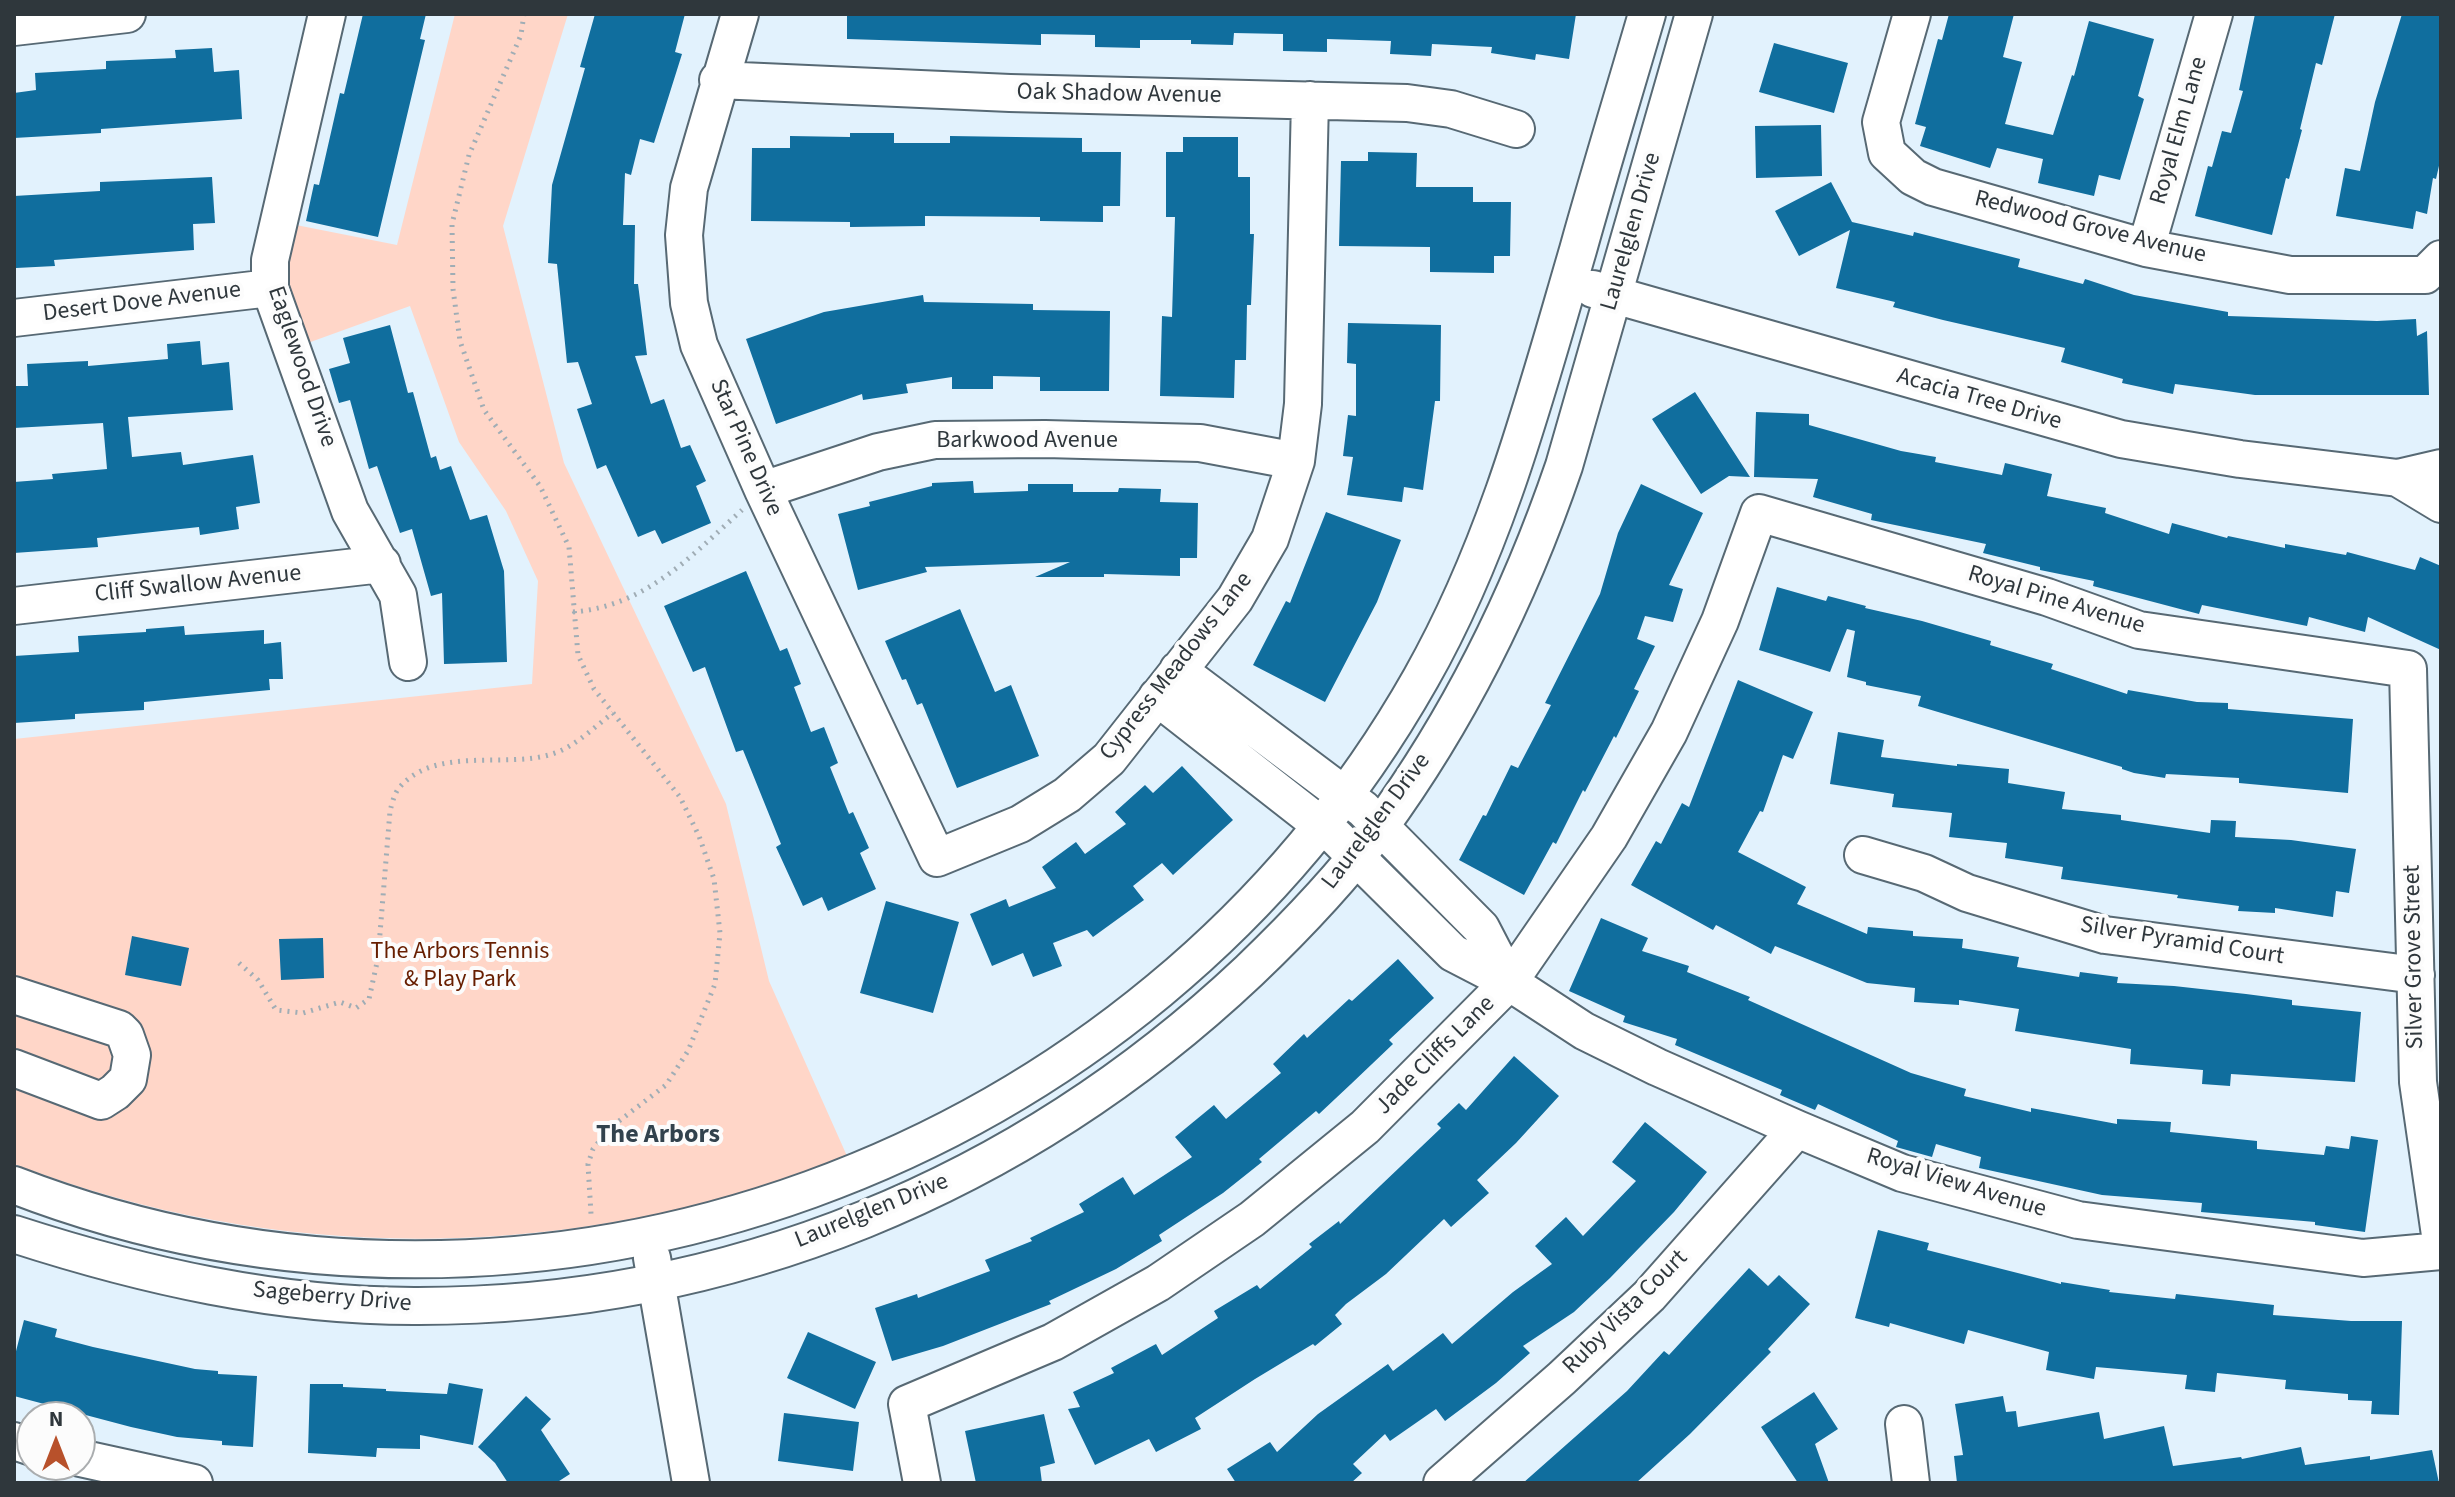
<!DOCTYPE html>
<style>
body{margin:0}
#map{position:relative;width:2455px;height:1497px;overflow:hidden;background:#e2f2fd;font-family:"Source Sans 3",sans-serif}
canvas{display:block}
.frame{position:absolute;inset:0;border:16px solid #2f373c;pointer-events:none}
.north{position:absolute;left:16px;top:1401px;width:80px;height:80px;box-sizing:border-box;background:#fcfcfc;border:2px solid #aaadaf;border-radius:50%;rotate:0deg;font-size:22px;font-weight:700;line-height:32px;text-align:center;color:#2f373c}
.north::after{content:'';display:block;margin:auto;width:28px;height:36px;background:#b8512b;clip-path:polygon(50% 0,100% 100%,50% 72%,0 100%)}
</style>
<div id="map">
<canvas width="2455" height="1497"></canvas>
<div class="frame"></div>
<div class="north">N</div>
</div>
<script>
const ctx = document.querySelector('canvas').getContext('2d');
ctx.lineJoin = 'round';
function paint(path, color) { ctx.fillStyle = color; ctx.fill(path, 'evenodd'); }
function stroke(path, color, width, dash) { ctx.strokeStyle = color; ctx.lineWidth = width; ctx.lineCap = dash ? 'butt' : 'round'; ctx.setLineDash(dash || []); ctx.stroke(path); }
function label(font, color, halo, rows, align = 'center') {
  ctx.font = font + ' "Source Sans 3",sans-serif'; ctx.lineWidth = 8; ctx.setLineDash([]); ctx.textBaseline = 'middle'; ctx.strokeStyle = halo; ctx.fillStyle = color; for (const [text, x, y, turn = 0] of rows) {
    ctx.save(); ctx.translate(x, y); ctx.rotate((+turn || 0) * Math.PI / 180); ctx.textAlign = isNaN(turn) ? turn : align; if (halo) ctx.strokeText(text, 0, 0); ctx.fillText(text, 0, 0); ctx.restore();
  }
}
paint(new Path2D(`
 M455,14H568L503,226L564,463L726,804L769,981L847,1156C805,1171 764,1188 721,1199C487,1261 240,1251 14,1164V739L532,684L538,581L506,511L459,442L410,306L305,344L297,328L286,277L291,224L397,245Z`), '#ffd6c8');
paint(new Path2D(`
 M363,14H426L420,39L425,40L378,237L306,221L314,184L319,185L340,93L344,94Z
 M595,14H685L675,52L682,54L654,143L640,139L631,175L625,173L623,225H635L634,284H638L647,355L635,356L651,404L664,399L681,448L690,445L706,481L696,486L711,523L662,544L655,530L638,537L606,465L597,469L577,409L592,404L578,362L567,363L557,264L548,263L552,185L585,68L580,67Z
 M847,14H1576L1569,59L1536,54L1535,60L1491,53L1492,47L1432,44L1431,56L1390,54L1391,41L1327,39V52L1283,51V34L1234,33L1233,45L1191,44V40H1140V48L1095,47V35L1041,34V45L847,39Z
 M1949,14H2014L2003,57L2022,62L2005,124L2053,135L2072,75L2074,76L2089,21L2154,39L2138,96L2144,99L2120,180L2099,175L2094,196L2038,183L2043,159L1997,148L1990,168L1920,146L1926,127L1915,124L1938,39L1942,40Z
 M2255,14H2335L2322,65L2316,63L2300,129L2302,130L2289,179L2286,178L2272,235L2195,216L2208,166L2212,167L2222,131L2231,133L2243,91L2239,90Z
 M2402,14H2441V157L2436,179L2433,178L2427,214L2416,211L2413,229L2336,216L2345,168L2360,171L2375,102Z
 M1774,43L1848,63L1834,113L1759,92Z
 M212,48L214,72L239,70L242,119L101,129V133L14,138V93L36,90L35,73L106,69V61L176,58L175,50Z
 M1821,125L1822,176L1756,178L1755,126Z
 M850,133H894V143H950V136L1082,138V152H1121L1120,206H1103V222L1040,221V217L925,216V226L850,227V222L751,221L752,148H790V136L850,137Z
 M1183,137H1238V177H1250V234H1254L1251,305H1247L1246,360H1235L1234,398L1160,396L1162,316L1172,317L1175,217H1166V152H1183Z
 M1368,152L1417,153L1416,187H1473V202H1511L1510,256H1494V273L1430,272V247L1339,246L1341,161H1368Z
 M212,177L215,223L193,224L194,250L54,260L55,266L16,268L14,196L100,191V182Z
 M1831,182L1852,222L1913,236L1914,232L2020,259L2018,267L2083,284L2085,279L2134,295L2228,312V316L2377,321L2416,319L2417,336L2427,331L2429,395H2255L2175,384L2173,394L2122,383L2123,379L2061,362L2065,348L1943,320L1893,307L1895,302L1836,288L1850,230L1799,256L1775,211Z
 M923,295L924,302L1033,304V310L1110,311L1109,391H1040V377L993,376V389H952V377L906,384L908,393L863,400L862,394L776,424L746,339L824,312Z
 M1348,323L1441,325L1440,401H1435L1423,490L1404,487L1402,502L1347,495L1353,457L1343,456L1348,415L1356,416V364L1347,363Z
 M390,325L408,393L413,392L431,458L436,456L440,470L451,466L470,520L487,515L504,571L507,662L444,664L442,593L431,596L412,529L400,533L377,466L369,469L350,400L339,403L329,369L350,363L343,338Z
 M200,341L202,365L229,362L233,410L128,417L132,457L181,452L183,465L253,455L260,503L236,507L239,529L200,535L199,527L97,538L98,547L14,553V482L53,479L52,474L107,469L103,423L14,428V386H28L27,364L88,361V366L168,359L167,344Z
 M1695,392L1750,477L1729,476L1701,494L1652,419Z
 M1756,412L1809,414V425L1901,451L1936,457L1935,462L2002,475L2005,463L2052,474L2047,496L2106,508L2105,513L2169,534L2172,523L2227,538L2228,536L2285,548V544L2346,555L2347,552L2415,570L2420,557L2441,566V650L2368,617L2365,632L2309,617L2307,626L2202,605L2199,614L2093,586L2094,581L2040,570V567L1983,553L1986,544L1871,520L1872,514L1813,497L1818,479L1754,477Z
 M973,481L974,493L1028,491V484H1073V492H1118L1119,488L1161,489L1160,502L1198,503L1197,558H1180V576L1104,574V577H1035L1070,562L925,567L927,572L858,590L838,514L870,506L869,502L932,486V483Z
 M1641,484L1703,513L1669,585L1683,589L1673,622L1645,616L1637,639L1655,646L1634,689L1639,691L1616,738L1614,736L1585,792L1583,790L1556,844L1553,842L1524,895L1459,860L1483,815L1486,816L1511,765L1518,768L1551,705L1545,703L1600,594L1618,533Z
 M1326,512L1401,540L1377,602L1325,702L1253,665L1286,601L1290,603Z
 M746,571L780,651L787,648L801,684L794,687L811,732L824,727L838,763L830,767L849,814L853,812L869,848L860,853L876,889L828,911L822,897L803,906L776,847L781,844L743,750L736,752L705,667L693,672L664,606Z
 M1777,587L1826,601L1828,596L1866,606L1865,608L1922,621L1991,641L1990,645L2053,664L2051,669L2127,694L2128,690L2197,702L2228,703V709L2353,719L2348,793L2239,783V778L2166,774L2165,778L2134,773L2122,769V767L1918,706L1921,696L1866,685V682L1847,677L1855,631L1847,629L1830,672L1759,650Z
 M960,609L995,692L1011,685L1039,756L957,788L922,703L917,705L906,679L902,680L885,641Z
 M184,626L185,635L264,630V644L281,642L283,679H269L270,690L144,702V710L75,714V719L14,723V656L79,652L78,636L146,632V629Z
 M1738,680L1813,712L1793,759L1783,755L1763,812L1760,811L1738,852L1806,887L1797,904L1867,934L1868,927L1913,931V936L1963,939L1962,948L2019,957L2017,967L2079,977L2080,972L2118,977L2117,983L2174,986L2246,994L2292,1000V1005L2361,1012L2355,1082L2231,1074L2230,1086L2202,1084L2203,1070L2130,1064L2131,1049L2015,1031L2019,1009L1959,1000V1005L1914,1002L1915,988L1867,983L1775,946L1771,954L1716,925L1713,930L1631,885L1656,841L1661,844L1682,803L1689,807Z
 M1838,732L1884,740L1881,757L1957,766V764L2009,769L2008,783L2065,792L2062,809L2121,815V820L2210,833L2211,820L2236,821L2235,837L2291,840L2356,849L2349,893L2336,891L2333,917L2275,908V913L2238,911L2239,906L2177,898L2178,895L2061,879L2063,867L2005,858L2007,843L1949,837L1952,813L1892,807L1894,794L1830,784Z
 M1182,766L1233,820L1173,875L1162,863L1133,886L1144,900L1093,937L1087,930L1053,943L1062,966L1033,977L1023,953L992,966L970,914L1006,899L1009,907L1056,888L1042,867L1076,842L1085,854L1126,824L1115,812L1145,785L1153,793Z
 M886,901L959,922L933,1013L860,993Z
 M1601,918L1648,938L1642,951L1689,966L1687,972L1750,997L1748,1000L1911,1073L1966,1089L1964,1096L2031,1112V1108L2117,1124V1119L2171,1122L2170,1132L2257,1141V1149L2324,1155L2326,1146L2349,1149L2351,1136L2378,1140L2365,1232L2315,1225V1222L2201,1212L2202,1203L2102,1195L1979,1168L1981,1157L1936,1144L1932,1157L1896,1147L1898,1141L1818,1104L1815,1110L1780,1095L1782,1090L1675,1045L1677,1039L1623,1022L1625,1016L1569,991Z
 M132,936L189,948L181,986L125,975Z
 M323,938L324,978L281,980L279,939Z
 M1398,959L1434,998L1389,1040L1393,1044L1351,1084L1319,1114L1316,1111L1259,1159L1262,1162L1223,1193L1159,1235L1162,1241L1116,1269L1049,1301L1051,1304L943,1346L892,1361L875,1308L917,1294L918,1298L990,1271L985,1260L1032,1241L1030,1238L1084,1212L1079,1204L1123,1177L1134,1195L1192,1157L1175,1137L1214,1105L1226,1119L1281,1073L1273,1064L1304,1034L1307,1038L1349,999L1352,1001Z
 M1514,1056L1559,1096L1516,1143L1477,1180L1489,1193L1451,1227L1444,1219L1386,1274L1346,1304L1335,1315L1342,1324L1315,1346L1313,1344L1255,1379L1195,1418L1201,1429L1156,1452L1149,1439L1095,1465L1068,1409L1080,1407L1073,1392L1114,1373L1111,1368L1156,1344L1162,1355L1218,1318L1214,1311L1257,1285L1260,1289L1312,1247L1309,1244L1339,1221L1340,1224L1441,1128L1437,1124L1459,1103L1466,1110Z
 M1645,1122L1707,1172L1674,1212L1610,1278L1574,1312L1523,1346L1530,1353L1496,1383L1445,1421L1436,1409L1390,1441L1385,1434L1353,1464L1362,1473L1351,1483H1236L1227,1469L1270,1442L1277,1452L1318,1414L1388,1364L1393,1371L1443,1333L1452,1344L1513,1292L1552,1264L1535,1246L1566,1217L1583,1236L1636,1181L1612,1162Z
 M1878,1230L1929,1243L1927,1250L2061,1284V1282L2110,1290L2109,1292L2175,1299L2176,1294L2274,1305L2273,1315L2351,1321H2402L2399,1415L2371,1414L2372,1401L2348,1400V1394L2285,1389L2286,1380L2217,1373L2215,1392L2185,1389L2187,1375L2096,1367L2094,1379L2046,1370L2049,1352L1968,1330L1964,1344L1890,1323L1889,1327L1855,1318Z
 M1749,1268L1768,1286L1779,1275L1810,1304L1768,1349L1771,1352L1690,1434L1636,1483H1523L1627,1391L1664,1351L1669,1355Z
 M24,1320L57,1329L55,1337L93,1347L195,1369L218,1371V1374L257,1376L253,1447L222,1445V1441L177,1437L131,1427L14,1396V1359Z
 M808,1332L876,1362L855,1409L787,1378Z
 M449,1383L483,1389L473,1445L420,1435V1449L377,1448L376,1457L308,1453L310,1384H343V1387L386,1389V1391L447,1394Z
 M1814,1392L1838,1429L1815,1444L1829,1483H1798L1761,1427Z
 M526,1396L551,1419L541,1430L570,1474L556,1483H508L495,1463L478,1447Z
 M2003,1396L2006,1412L2016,1411L2018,1427L2099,1412L2104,1439L2164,1426L2173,1466L2241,1457L2242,1459L2301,1447L2305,1465L2370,1456V1460L2432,1450L2439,1483H1957L1954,1456L1963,1455L1955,1404Z
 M784,1413L859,1422L853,1471L778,1461Z
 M1044,1414L1055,1463L1040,1467L1042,1483H976L965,1431Z`), '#106e9e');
const minor = new Path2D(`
 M327,14L270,260V288L350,511L398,595L408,662
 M740,14L689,188L684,235L689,303L699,345L763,490L937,858L1020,824L1067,795L1109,759L1235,599L1270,539L1296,461L1303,404L1310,100
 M1912,14L1881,122L1887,153L1913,177L1933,187L2146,248L2290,275H2425L2441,259
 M14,27L127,14
 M718,80L1010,93L1407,103L1451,109L1516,129
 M2146,248L2214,14
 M1593,289L2121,439L2240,459L2398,478L2441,468
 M14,318L270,288
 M2398,478L2441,504
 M763,490L878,452L935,440L1045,439L1200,443L1296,461
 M14,606L382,564
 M1178,670L1363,809L1481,928L1509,982
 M1157,697L1336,837L1453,953L1509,982L1584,1031L1657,1067L1797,1129L1902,1173L2078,1220L2363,1258L2441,1251
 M1863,855L1924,873L1967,893L2105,935L2416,975
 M14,995L119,1029L125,1035L132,1055L128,1079L115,1092L101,1101L14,1068
 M14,1185C537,1387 1146,1164 1421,678C1497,544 1535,397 1578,250C1600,171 1624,93 1647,14
 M14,1234C144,1276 277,1306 414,1306C729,1307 1021,1186 1249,971C1295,927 1341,879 1379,828C1460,717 1520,595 1564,466L1694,14
 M652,1258L691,1483
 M1904,1424L1911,1483
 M14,1441L32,1447
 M80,1458L194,1483
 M922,1483L907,1404L1053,1342L1158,1283L1252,1219L1365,1127L1509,982L1609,837L1669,732L1720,621L1759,513L2047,597L2139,630L2408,669L2418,1082L2441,1242
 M1442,1483L1562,1378L1649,1296L1797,1129`);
stroke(minor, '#576974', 40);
stroke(new Path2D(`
 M524,14L521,35L469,155L452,224L453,289L460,341L484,410L540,486L569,547L578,655L594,689L680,797L699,836L714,879L720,933L715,984L688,1051L666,1085L610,1128L593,1149L588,1164L591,1214
 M573,612C646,606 690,557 742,510
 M239,963L258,980L276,1010L303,1013L340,1002L356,1008L369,999L378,958L390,811C392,804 394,794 399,788C435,745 506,769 552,754C575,747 594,727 613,713`), '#a0adb5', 5, [2, 6]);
stroke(minor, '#fff', 36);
label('24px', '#2f373c', '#fcfcfc', [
 ["Oak Shadow Avenue",1119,95,1],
 ["Royal Elm Lane",2180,131,-74],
 ["Redwood Grove Avenue",2090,228,14],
 ["Laurelglen Drive",1632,232,-74],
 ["Desert Dove Avenue",142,303,-7],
 ["Eaglewood Drive",301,367,71],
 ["Acacia Tree Drive",1979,400,16],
 ["Barkwood Avenue",1027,442],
 ["Star Pine Drive",745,448,66],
 ["Cliff Swallow Avenue",198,585,-6],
 ["Royal Pine Avenue",2056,601,17],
 ["Cypress Meadows Lane",1177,667,-52],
 ["Laurelglen Drive",1377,822,-53],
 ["Silver Pyramid Court",2182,942,9],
 ["Silver Grove Street",2415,957,-91],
 ["Jade Cliffs Lane",1436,1056,-45],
 ["Royal View Avenue",1956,1184,17],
 ["Laurelglen Drive",872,1212,-22],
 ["Sageberry Drive",332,1298,5],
 ["Ruby Vista Court",1626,1313,-45]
]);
label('24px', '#671e00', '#fcfcfc', [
 ["The Arbors Tennis",460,953],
 ["& Play Park",460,981]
]);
label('bold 26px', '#32424d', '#fcfcfc', [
 ["The Arbors",658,1136]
]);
</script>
